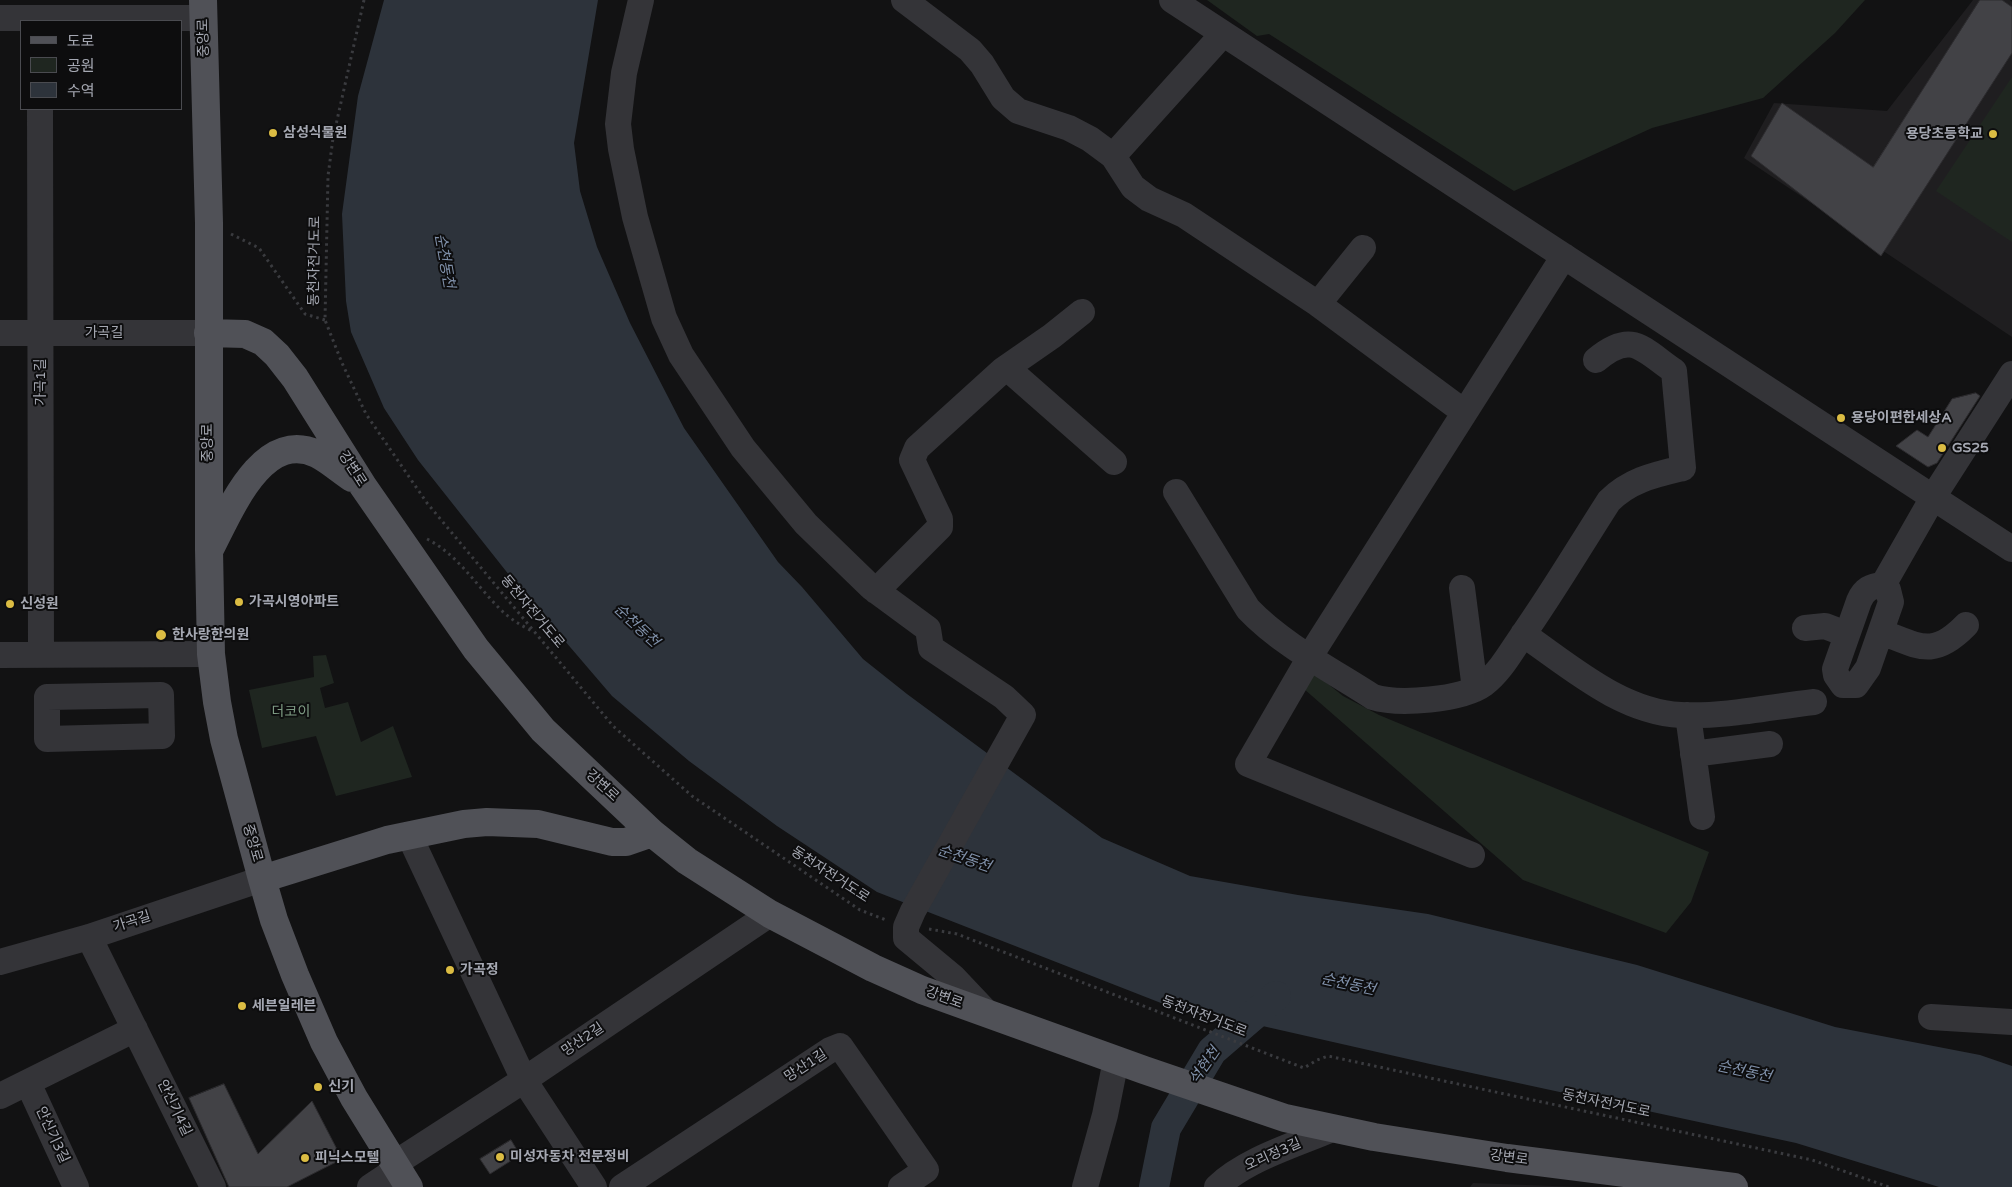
<!DOCTYPE html>
<meta charset="utf-8">
<style>
body{margin:0}
#map{position:relative;width:2012px;height:1187px;overflow:hidden;background:#121213;font-family:"Varela Round","Noto Sans KR",sans-serif}
canvas{display:block}
.legend{position:absolute;left:20px;top:20px;width:162px;height:90px;box-sizing:border-box;background:#0d0d0e;border:1px solid #4a4b50;margin:0;padding:6px 9px;list-style:none;font-size:15px;color:#a5a8b2}
.legend li{display:flex;align-items:center;gap:10px;height:25px}
.legend b{width:25px;border:1px solid #4a4b50}
</style>
<div id="map">
<canvas width="2012" height="1187"></canvas>
<ul class="legend">
<li><b style="height:6px;background:#505157"></b>도로</li>
<li><b style="height:14px;background:#1f2620"></b>공원</li>
<li><b style="height:14px;background:#2d333b"></b>수역</li>
</ul>
</div>
<script>
const ctx = document.querySelector('canvas').getContext('2d');
ctx.lineJoin = 'round';
function paint(path, color) { ctx.fillStyle = color; ctx.fill(path, 'evenodd'); }
function stroke(path, color, width, dash) { ctx.strokeStyle = color; ctx.lineWidth = width; ctx.lineCap = dash ? 'butt' : 'round'; ctx.setLineDash(dash || []); ctx.stroke(path); }
function label(font, color, halo, rows, align = 'center') {
  ctx.font = font + ' "Varela Round","Noto Sans KR",sans-serif'; ctx.lineWidth = 4; ctx.setLineDash([]); ctx.textBaseline = 'middle'; ctx.strokeStyle = halo; ctx.fillStyle = color; for (const [text, x, y, turn = 0] of rows) {
    ctx.save(); ctx.translate(x, y); ctx.rotate((+turn || 0) * Math.PI / 180); ctx.textAlign = isNaN(turn) ? turn : align; if (halo) ctx.strokeText(text, 0, 0); ctx.fillText(text, 0, 0); ctx.restore();
  }
}
paint(new Path2D(`
 M1973,0H2010L2012,2V337L1744,158L1774,103L1887,111Z
 M1473,1183L1580,1187H1470Z`), '#1f1e20');
paint(new Path2D(`
 M1207,0H1865L1835,33L1763,98L1652,128L1514,191L1269,34L1257,36Z
 M2012,77V242L1936,191Z
 M326,655L334,683L320,688L325,708L348,702L361,742L393,726L412,777L336,796L316,736L262,748L249,690L314,677L313,656Z
 M1312,671L1343,696L1379,715L1709,852L1691,902L1666,933L1523,880L1304,689Z`), '#1f2620');
paint(new Path2D(`
 M384,0H598L574,143L580,191L597,247L630,323L684,428L778,562L802,587L863,659L907,694L1102,838L1190,876L1298,895L1428,914L1637,965L1835,1027L1980,1055L2012,1066V1187H1939L1796,1143L1430,1064L1161,1003L877,892L777,826L689,761L612,696L517,585L418,460L384,408L351,332L346,301L342,214L358,96Z`), '#2d333b');
stroke(new Path2D(`
 M1154,1187L1166,1128L1212,1051L1276,996`), '#2d333b', 30);
const building = new Path2D(`
 M1980,0H2002L2012,7V53L1881,256L1751,156L1782,103L1873,167Z
 M1976,393L1980,396L1937,463L1928,467L1896,446L1917,430L1928,437L1952,399Z
 M224,1084L258,1154L312,1101L342,1159L287,1187H229L189,1098Z
 M511,1140L520,1155L490,1174L480,1159Z`);
paint(building, '#424246');
stroke(building, '#2d2c2f', 1);
stroke(new Path2D(`
 M364,0L333,138L328,176L325,320L342,363L366,414L427,503L613,726L692,796L860,910L886,920
 M231,234L259,248L305,314L325,320
 M427,539C457,554 476,585 500,609C509,618 520,625 532,631
 M929,929L957,934L1304,1068L1317,1060L1328,1056L1812,1160L1889,1187`), '#3a3b3f', 3, [2.5, 4]);
stroke(new Path2D(`
 M641,0L624,73L618,124L621,149L635,217L664,318L681,355L743,448L806,524L871,587L928,629L931,648L1004,697L1023,715L913,911L906,927V938L953,977L988,1014
 M904,0L970,50L982,64L1003,98L1018,111L1069,128L1090,139L1113,156L1133,187L1149,199L1184,215L1318,304L1464,412
 M1172,0L2012,549
 M0,18H203
 M40,109L41,655
 M1113,156L1223,34
 M1318,304L1363,248
 M0,333H208
 M1007,368L1114,462
 M1176,492L1248,609C1281,644 1333,671 1373,697C1399,705 1462,700 1484,684C1500,672 1511,652 1522,636C1553,592 1580,546 1609,501C1630,480 1654,475 1683,468L1674,371C1642,349 1632,330 1596,360
 M1883,585L1935,494L2012,374
 M1883,585L1888,590L1891,602L1868,668L1856,685H1843L1836,675L1835,669L1859,601C1864,589 1871,586 1883,585Z
 M1462,588L1475,689
 M876,591L940,527V519L912,460L917,448L1003,370L1052,336L1082,312
 M1805,628L1825,626L1846,634
 M1881,632C1919,646 1933,659 1966,625
 M1523,634C1571,667 1621,712 1681,715C1725,717 1770,707 1814,702
 M0,655L211,654
 M161,695L162,736L47,739V697Z
 M1688,715L1702,817
 M1693,754L1770,744
 M409,835L524,1080L594,1187
 M1472,855L1248,764L1317,645L1564,256
 M89,937L213,1187
 M0,962L89,937L262,879
 M1931,1017L2012,1022
 M28,1083L76,1187
 M0,1096L135,1029
 M394,1164L524,1080L770,914
 M370,1187L397,1169
 M622,1187L830,1050L840,1046L926,1170L901,1187
 M1085,1187L1105,1115L1116,1060
 M1217,1187C1246,1159 1295,1145 1332,1129`), '#343438', 26);
stroke(new Path2D(`
 M203,0L209,223V550L211,654L217,702L224,739L262,879L274,920L295,975L324,1042L354,1098L409,1187
 M208,333L245,334L263,342L277,355L295,378L363,486L476,649L543,730L652,833L687,861L770,914L873,968L922,990L1144,1070L1285,1118L1374,1137L1507,1158L1734,1187
 M210,549C229,513 262,428 317,454C329,460 340,470 352,478
 M262,879L387,840L464,824L487,822L538,824L612,842H626L652,833`), '#505157', 28);
for (const [x, y, r, color] of [
 [273,133,5,"#dbbc43"],
 [1993,134,5,"#dbbc43"],
 [1841,418,5,"#dbbc43"],
 [1942,448,5,"#dbbc43"],
 [239,602,5,"#dbbc43"],
 [10,604,5,"#dbbc43"],
 [161,635,6,"#dbbc43"],
 [450,970,5,"#dbbc43"],
 [242,1006,5,"#dbbc43"],
 [318,1087,5,"#dbbc43"],
 [500,1157,5,"#dbbc43"],
 [305,1158,5,"#dbbc43"]
]) { const dot = new Path2D(); dot.arc(x, y, r, 0, 2 * Math.PI); ctx.fillStyle = color; ctx.fill(dot); stroke(dot, '#0d0d0e', 2); }
label('14px', '#a5a8b2', '#0d0d0e', [
 ["중앙로",204,38,-91],
 ["동천자전거도로",315,261,-89],
 ["가곡길",104,333],
 ["가곡1길",41,382,-90],
 ["중앙로",208,443,-90],
 ["강변로",352,469,57],
 ["동천자전거도로",532,612,50],
 ["강변로",602,786,43],
 ["중앙로",252,843,74],
 ["동천자전거도로",830,875,33],
 ["가곡길",132,922,-18],
 ["강변로",944,998,20],
 ["동천자전거도로",1204,1017,21],
 ["망산2길",583,1040,-34],
 ["망산1길",806,1066,-33],
 ["동천자전거도로",1606,1104,12],
 ["안신기4길",174,1108,64],
 ["안신기3길",52,1135,65],
 ["오리정3길",1273,1155,-24],
 ["강변로",1509,1158,8]
]);
label('bold 14px', '#a5a8b2', '#0d0d0e', [
 ["삼성식물원",283,133],
 ["용당초등학교",1983,134,"right"],
 ["용당이편한세상A",1851,418],
 ["GS25",1952,448],
 ["가곡시영아파트",249,602],
 ["신성원",20,604],
 ["한사랑한의원",172,635],
 ["가곡정",460,970],
 ["세븐일레븐",252,1006],
 ["신기",328,1087],
 ["미성자동차 전문정비",510,1157],
 ["피닉스모텔",315,1158]
], 'left');
label('14px', '#7e9b84', '#0d0d0e', [
 ["더코이",291,712]
]);
label('italic 15px', '#8091aa', '#0d0d0e', [
 ["순천동천",444,261,80],
 ["순천동천",636,626,43],
 ["순천동천",964,859,19],
 ["순천동천",1348,985,12],
 ["석현천",1205,1066,-55],
 ["순천동천",1744,1072,12]
]);
</script>
